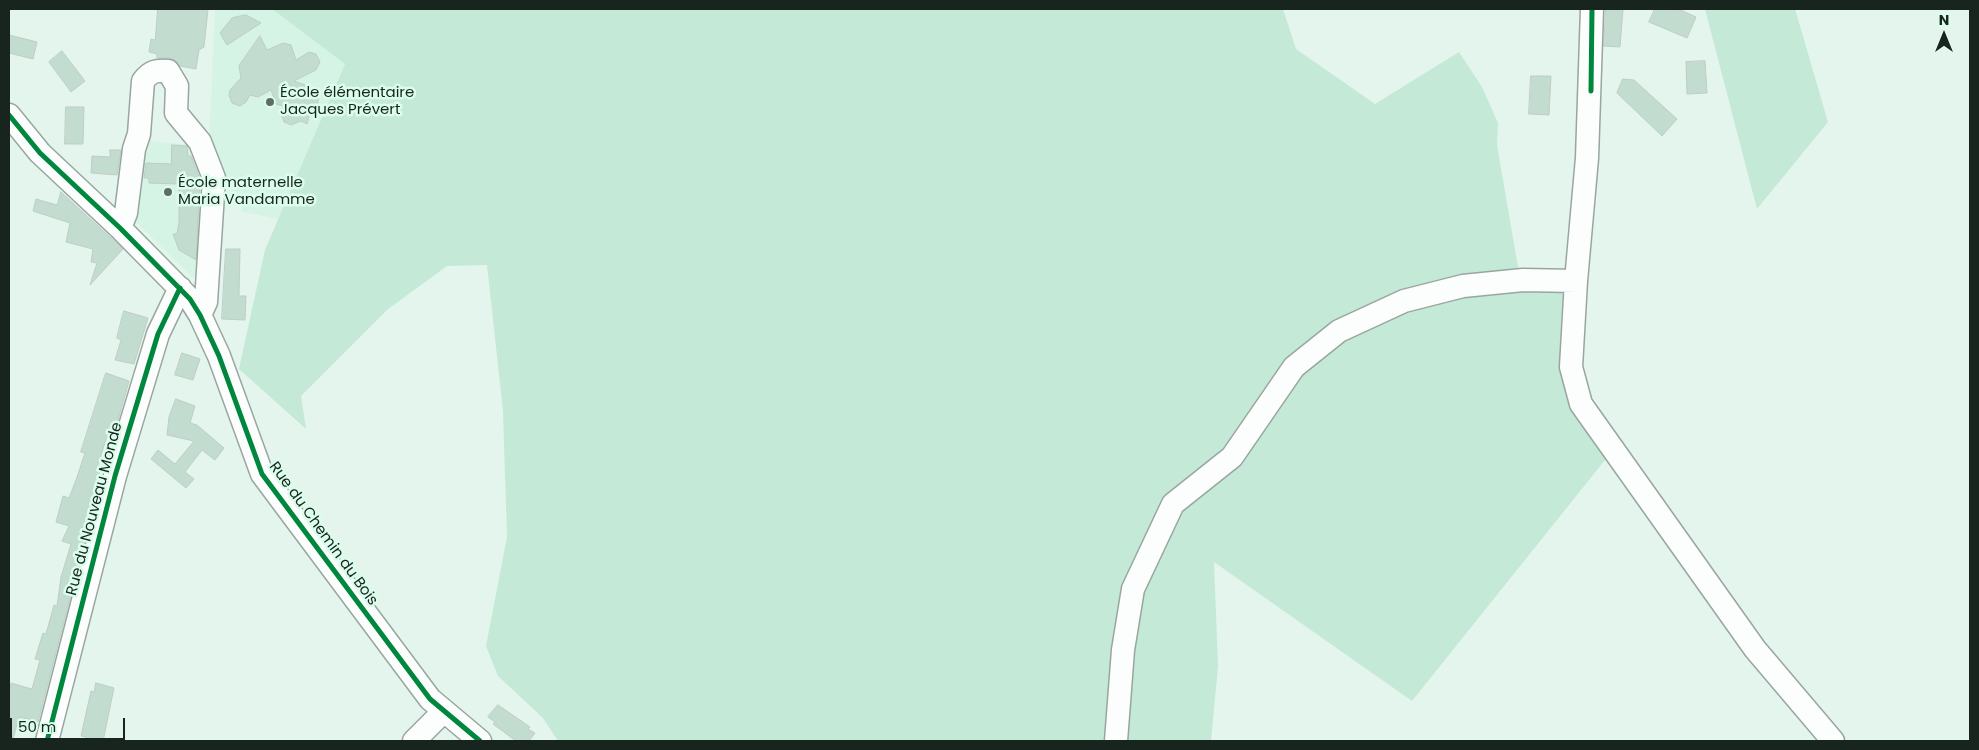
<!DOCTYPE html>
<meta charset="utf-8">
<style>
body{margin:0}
#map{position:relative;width:1979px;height:750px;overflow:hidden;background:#e3f5ec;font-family:Poppins,sans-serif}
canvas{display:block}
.frame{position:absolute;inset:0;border:10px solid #18241e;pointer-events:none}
.north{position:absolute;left:1919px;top:10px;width:50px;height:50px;-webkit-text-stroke:4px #dbfdec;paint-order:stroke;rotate:0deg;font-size:14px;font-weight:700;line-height:20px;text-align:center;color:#18241e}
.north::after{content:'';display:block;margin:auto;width:18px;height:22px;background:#18241e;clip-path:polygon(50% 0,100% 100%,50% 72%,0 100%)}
.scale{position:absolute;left:10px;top:718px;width:115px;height:22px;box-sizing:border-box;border:2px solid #18241e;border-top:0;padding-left:6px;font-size:15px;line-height:18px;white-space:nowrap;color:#18241e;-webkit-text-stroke:4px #dbfdec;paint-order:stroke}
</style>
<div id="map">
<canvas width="1979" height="750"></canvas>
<div class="frame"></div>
<div class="north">N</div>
<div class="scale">50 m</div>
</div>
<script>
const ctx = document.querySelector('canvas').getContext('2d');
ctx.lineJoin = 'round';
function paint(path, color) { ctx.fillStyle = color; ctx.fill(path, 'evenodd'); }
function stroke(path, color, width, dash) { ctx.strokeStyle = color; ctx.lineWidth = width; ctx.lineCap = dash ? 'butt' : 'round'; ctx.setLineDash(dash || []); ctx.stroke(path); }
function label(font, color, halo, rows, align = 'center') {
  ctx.font = font + ' Poppins,sans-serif'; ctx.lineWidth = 5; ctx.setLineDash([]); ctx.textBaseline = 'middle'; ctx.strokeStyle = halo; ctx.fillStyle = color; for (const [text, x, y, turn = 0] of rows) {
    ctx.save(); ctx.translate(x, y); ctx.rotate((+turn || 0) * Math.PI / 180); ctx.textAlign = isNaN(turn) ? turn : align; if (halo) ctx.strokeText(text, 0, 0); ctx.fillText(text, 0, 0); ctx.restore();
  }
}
paint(new Path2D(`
 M215,9H272L345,64L279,219L242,212V201L217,179L209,141Z
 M143,140L190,145L199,164L200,273L193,278L134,220Z`), '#d6f4e5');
paint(new Path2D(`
 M272,9H1283L1296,49L1375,104L1459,52L1482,87L1498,123L1497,145L1519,273L1400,292L1338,325L1290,361L1229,452L1196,479L1205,488L1240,458L1299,372L1342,333L1434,299L1526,284L1572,287L1567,377L1588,424L1613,450L1412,701L1214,562L1218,666L1211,741H558L543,718L498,676L486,646L507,537L503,411L487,265L447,266L388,309L301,396L306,429L239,369L265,250L345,64Z
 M1705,9H1795L1828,122L1757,209Z`), '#c4e9d7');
const building = new Path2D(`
 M158,9H208L204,47L199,50L196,69L180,66L175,60L169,58H157V54L149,52L151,39L155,40Z
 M1606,9H1623L1620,47L1604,46Z
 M1655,9H1678L1696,17L1687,38L1649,22Z
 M246,15L261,23L227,45L220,33L232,18Z
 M9,35L37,42L33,59L9,53Z
 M260,36L267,50L283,43L291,45L296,60L309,52L316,54L320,62L316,70L294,81L319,90L317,113L309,116L307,124L301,121L291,125L284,122L281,114L283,106L276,104L271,90L258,97L250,95L246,102L240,106L232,103L229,95L230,90L241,78L239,66Z
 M62,51L85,81L71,92L49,62Z
 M1705,61L1707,93L1687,94L1686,62Z
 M1531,76H1551L1549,115L1529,114Z
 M1623,79L1634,80L1677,119L1662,136L1617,93Z
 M66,107H84L83,144H65Z
 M172,145L187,146L188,156H191L200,179L196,260L179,250L173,234H177L179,222V184L149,183V178H144L146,163L171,164Z
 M110,150H121L117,175L91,173L92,156L110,157Z
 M61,192L123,249L90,285L97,263L91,262L93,249L66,242L70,223L33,211L36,199L57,205Z
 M226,249H240L239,296H246L245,320L222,319Z
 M124,311L148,318L134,364L115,360L121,340L117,338Z
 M182,353L200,359L193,380L175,375Z
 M106,373L129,381L115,431L109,430L97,468L101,469L94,488L98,490L38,722L19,717L13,739H9V692L11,683L32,689L40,660L35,659L43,633L46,634L54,605L57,606L61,577L71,544L62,541L69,526L56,522L63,496L69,498L76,480L85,453L81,452Z
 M176,399L195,406L190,423L197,425L224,448L215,460L202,450L185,472L194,479L186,488L151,459L158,450L175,464L194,441L167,435L169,417Z
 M96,683L114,688L103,741H85L86,737L81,736L91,691L94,692Z
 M498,705L530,727L528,729L535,733L529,741H516L493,724L495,722L488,717Z`);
paint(building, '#c2dcd0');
stroke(building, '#bfcdc6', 1);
const minor = new Path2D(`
 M1592,9L1587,158L1576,281L1571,367L1581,404L1755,649L1833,741
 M9,115L40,153L120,228L190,299L200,315L219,356L262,474L430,699L480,741
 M120,228L126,213L134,149L139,134L143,81C151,71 156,70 168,71L177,86L176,113L200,142L214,178L206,302L200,315
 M47,741L115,476L158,334L180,288
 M414,741L444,711
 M1116,741L1123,650L1133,589L1173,504L1232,457L1294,367L1339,331L1404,301L1463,286L1523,280L1576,281`);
stroke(minor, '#99a6a0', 25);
stroke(minor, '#fbfefc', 22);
stroke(new Path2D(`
 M1591,91L1592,9
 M9,115L40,153L120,228L190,299L200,315L219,356L262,474L430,699L480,741
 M47,741L115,476L158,334L180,288`), '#00873e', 5);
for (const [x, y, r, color] of [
 [270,102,5,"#5f6d66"],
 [168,192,5,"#5f6d66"]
]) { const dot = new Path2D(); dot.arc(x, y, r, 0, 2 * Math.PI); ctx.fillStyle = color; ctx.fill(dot); stroke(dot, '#dbfdec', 2); }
label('15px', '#18241e', '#dbfdec', [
 ["École élémentaire",280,93],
 ["Jacques Prévert",280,110],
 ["École maternelle",178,183],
 ["Maria Vandamme",178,200]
], 'left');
label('15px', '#18241e', '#dbfdec', [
 ["Rue du Nouveau Monde",95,509,-75],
 ["Rue du Chemin du Bois",323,534,54]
]);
</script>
